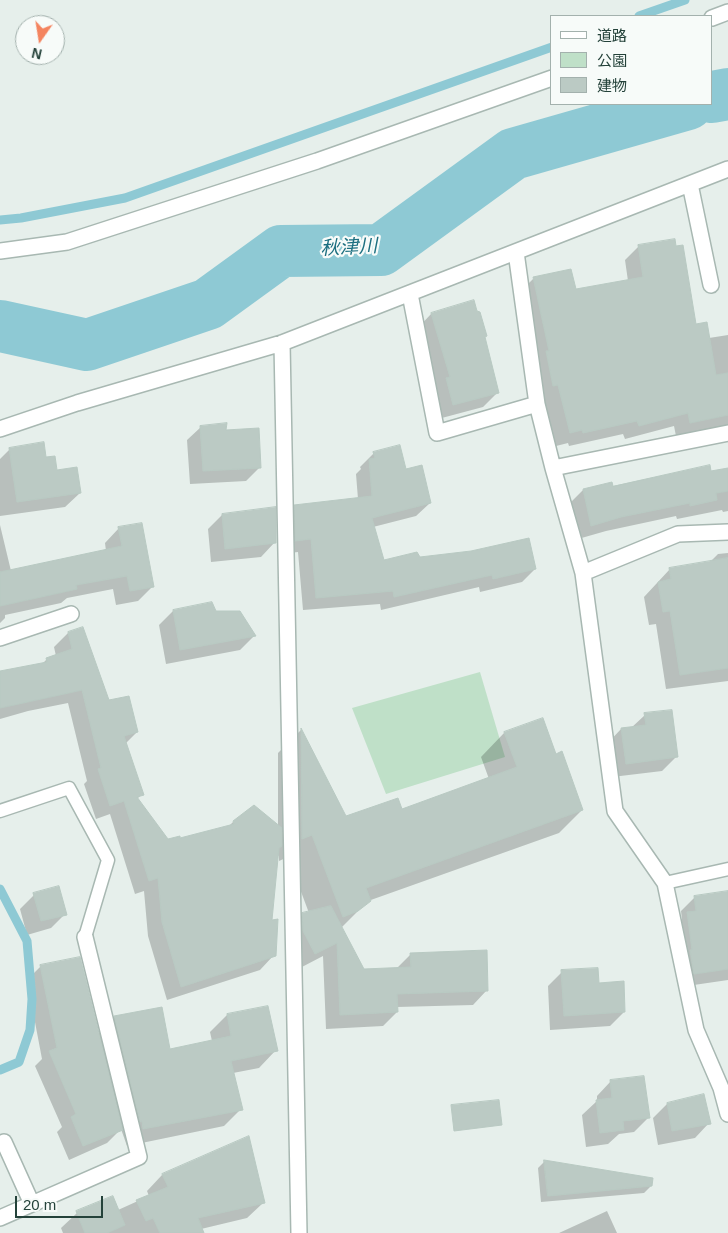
<!DOCTYPE html>
<meta charset="utf-8">
<style>
body{margin:0}
#map{position:relative;width:728px;height:1233px;overflow:hidden;background:#e6efeb;font-family:Arial,"Noto Sans JP",sans-serif}
canvas{display:block}
.legend{position:absolute;left:550px;top:15px;width:162px;height:90px;box-sizing:border-box;background:#f7fbf9;border:1px solid #a3b1ad;margin:0;padding:6px 9px;list-style:none;font-size:15px;color:#24423a}
.legend li{display:flex;align-items:center;gap:10px;height:25px}
.legend b{width:25px;border:1px solid #a3b1ad}
.north{position:absolute;left:15px;top:15px;width:50px;height:50px;box-sizing:border-box;background:#f7fbf9;border:1px solid #a3b1ad;border-radius:50%;rotate:193deg;font-size:14px;font-weight:700;line-height:20px;text-align:center;color:#24423a}
.north::after{content:'';display:block;margin:auto;width:18px;height:22px;background:#f4845f;clip-path:polygon(50% 0,100% 100%,50% 72%,0 100%)}
.scale{position:absolute;left:15px;top:1196px;width:88px;height:22px;box-sizing:border-box;border:2px solid #24423a;border-top:0;padding-left:6px;font-size:15px;line-height:18px;white-space:nowrap;color:#24423a;-webkit-text-stroke:4px #f7fbf9;paint-order:stroke}
</style>
<div id="map">
<canvas width="728" height="1233"></canvas>
<ul class="legend">
<li><b style="height:6px;background:#fff"></b>道路</li>
<li><b style="height:14px;background:#bfe0c8"></b>公園</li>
<li><b style="height:14px;background:#bbcac4"></b>建物</li>
</ul>
<div class="north">N</div>
<div class="scale">20 m</div>
</div>
<script>
const ctx = document.querySelector('canvas').getContext('2d');
ctx.lineJoin = 'round';
function paint(path, color) { ctx.fillStyle = color; ctx.fill(path, 'evenodd'); }
function stroke(path, color, width, dash) { ctx.strokeStyle = color; ctx.lineWidth = width; ctx.lineCap = dash ? 'butt' : 'round'; ctx.setLineDash(dash || []); ctx.stroke(path); }
function label(font, color, halo, rows, align = 'center') {
  ctx.font = font + ' Arial,"Noto Sans JP",sans-serif'; ctx.lineWidth = 4.5; ctx.setLineDash([]); ctx.textBaseline = 'middle'; ctx.strokeStyle = halo; ctx.fillStyle = color; for (const [text, x, y, turn = 0] of rows) {
    ctx.save(); ctx.translate(x, y); ctx.rotate((+turn || 0) * Math.PI / 180); ctx.textAlign = isNaN(turn) ? turn : align; if (halo) ctx.strokeText(text, 0, 0); ctx.fillText(text, 0, 0); ctx.restore();
  }
}
paint(new Path2D(`
 M480,672L505,757L386,794L352,708Z`), '#bfe0c8');
paint(new Path2D(`
 M639,246L695,325L709,338L728,335V428L676,436L674,426L625,439L623,434L569,446L568,443L556,446L544,398L539,399L519,293L533,279L570,270L575,291L628,281L625,260Z
 M473,302L497,393L483,407L438,419L417,329L431,314Z
 M201,427L225,431L260,467L246,481L190,484L187,440Z
 M10,449L45,459L80,493L65,507L0,516V459Z
 M374,453L405,470L430,503L416,516L373,527L383,561L419,558L535,569L522,582L480,592L479,587L381,610L380,604L303,610L298,552L282,554V520L295,506L358,499L356,474L361,469L360,467Z
 M728,470V511L723,512L722,510L677,519L676,516L606,531L578,539L569,504L583,490L613,488Z
 M222,515L275,542L261,557L211,562L208,529Z
 M0,525L11,571L106,551L105,543L119,528L152,587L138,601L116,605L113,589L67,598L61,603L5,615V618L0,623Z
 M728,553V681L666,689L656,624L649,625L644,597L670,569L709,563L718,554Z
 M173,611L254,636L240,650L166,664L159,625Z
 M68,633L109,702L137,732L125,744L142,794L137,799L167,841L180,840L229,826L233,822L278,827V753L301,730L346,818L401,810L489,779L481,757L504,733L542,719L556,755L582,810L559,833L368,901L341,928L363,970L396,969L411,954L487,990L473,1005L397,1007V1012L383,1026L326,1029L323,956L300,968L289,929L303,914L309,913L288,857L279,861V856L277,855L271,922L274,955L260,970L167,1000L148,936L144,891L135,894L110,814L96,819L84,784L87,781L68,703L28,711L0,719V673L42,664L47,659L56,656L54,647Z
 M645,715L676,757L662,771L612,777L607,744L621,729L631,728Z
 M728,892V980L680,987L673,927L682,919L681,911L695,897Z
 M34,895L65,914L51,928L27,935L20,909Z
 M41,966L98,1034L115,1017L169,1050L212,1041L210,1032L227,1015L276,1050L259,1068L233,1073L241,1109L224,1126L127,1146L121,1129L107,1143L69,1160L57,1132L62,1127L35,1066L42,1059L27,980Z
 M562,972L598,984L624,1012L610,1026L550,1030L548,986Z
 M611,1081L648,1118L634,1132L619,1134L608,1144L586,1147L582,1115L597,1101V1096Z
 M667,1104L709,1123L695,1138L658,1145L653,1118Z
 M545,1161L651,1186L644,1193L541,1202L538,1168Z
 M162,1175L263,1203L247,1218L201,1229L203,1233H63L61,1228L77,1213L118,1210L149,1196L147,1191Z
 M607,1211L617,1233H559Z`), '#0003');
stroke(new Path2D(`
 M639,16L685,0
 M0,220L21,218L125,198L552,47
 M0,889L27,941L32,999L30,1030L19,1062L0,1070`), '#8ec9d4', 9);
stroke(new Path2D(`
 M712,97L728,94
 M0,326L87,345L208,304L281,251L381,250L513,154L688,104`), '#8ec9d4', 52);
const building = new Path2D(`
 M675,239L676,246L683,245L696,324L707,322L716,375L728,373V415L690,423L688,413L639,426L637,421L583,433L582,430L570,433L558,385L553,386L546,351H549L533,277L571,269L576,289L643,277L638,245Z
 M474,300L477,311L480,312L487,336L485,337L499,393L453,405L446,378L450,377L431,313Z
 M227,423L226,430L259,428L261,468L203,471L200,426Z
 M44,442L46,457L55,456L57,470L77,467L81,493L17,502L9,448Z
 M400,445L406,469L422,465L431,503L372,518L384,560L417,552L420,557L471,551L529,538L536,569L493,579L492,575L394,597L393,591L316,598L311,539L295,541L294,505L372,496L369,459L375,458L373,452Z
 M710,465L711,471L728,468V491L716,493L717,500L690,506V503L621,517L591,526L583,489L612,482L613,486Z
 M276,507V543L225,549L222,514Z
 M142,523L154,587L130,591L127,576L76,585L77,589L0,606V572L122,546L118,527Z
 M728,558V668L680,675L670,611L663,612L658,582L671,579L669,568Z
 M212,602L216,611H240L256,636L180,650L173,610Z
 M83,627L109,700L129,696L138,732L124,736L144,795L137,797L168,839L180,836V838L234,824L233,821L254,805L282,828V846L279,848L272,920L278,919L276,956L181,987L162,922L158,878L149,881L124,801L110,806L98,769L101,768L82,690L0,708V671L47,662L46,658L72,649L68,632Z
 M672,710L678,757L626,764L621,728L646,725L644,713Z
 M543,718L556,754L562,751L583,810L366,888L371,901L358,911L343,917L312,835L302,839L301,728L346,816L398,798L402,809L517,767L504,732Z
 M59,886L67,915L41,921L33,893Z
 M728,891V969L694,974L690,950H692L687,912L696,911L694,896Z
 M331,906L364,969L411,967L410,953L487,950L488,991L397,994L398,1012L340,1015L337,943L315,954L303,931L302,913Z
 M80,957L123,1130L83,1146L71,1117L76,1114L49,1051L57,1048L40,965Z
 M598,968L599,983L624,981L625,1012L564,1016L561,970Z
 M268,1006L278,1051L231,1061L243,1110L143,1129L142,1121L140,1122L114,1016L162,1007L170,1049L231,1036L227,1014Z
 M644,1076L650,1118L623,1121L624,1130L600,1133L596,1100L612,1098L610,1080Z
 M704,1094L711,1124L672,1131L667,1103Z
 M499,1100L502,1125L454,1131L451,1105Z
 M249,1136L265,1203L198,1218L204,1233H160L153,1218L146,1221L136,1200L168,1187L162,1174Z
 M544,1160L653,1178L652,1186L548,1196Z
 M113,1196L125,1225L107,1233H85L76,1211Z`);
paint(building, '#bbcac4');
stroke(building, '#b8c9c2', 1);
const service = new Path2D(`
 M0,811L69,788L108,860L85,937
 M665,883L728,869`);
const minor = new Path2D(`
 M712,18L728,12
 M690,184L711,285
 M0,251L67,242L317,161L552,78
 M516,252L537,404L553,468L583,573L615,811L665,883L696,1030L721,1088L728,1114
 M410,294L437,433L537,404
 M282,343L299,1233
 M0,429L77,403L282,343L728,169
 M553,468L728,433
 M583,573L678,534L728,532
 M0,638L71,614
 M4,1142L32,1204
 M0,1218L139,1157L85,937`);
stroke(service, '#a8b8b2', 15);
stroke(minor, '#a8b8b2', 18);
stroke(service, '#fff', 12);
stroke(minor, '#fff', 15);
label('italic 19px', '#1c6f80', '#f7fbf9', [
 ["秋津川",349,248,-3]
]);
</script>
